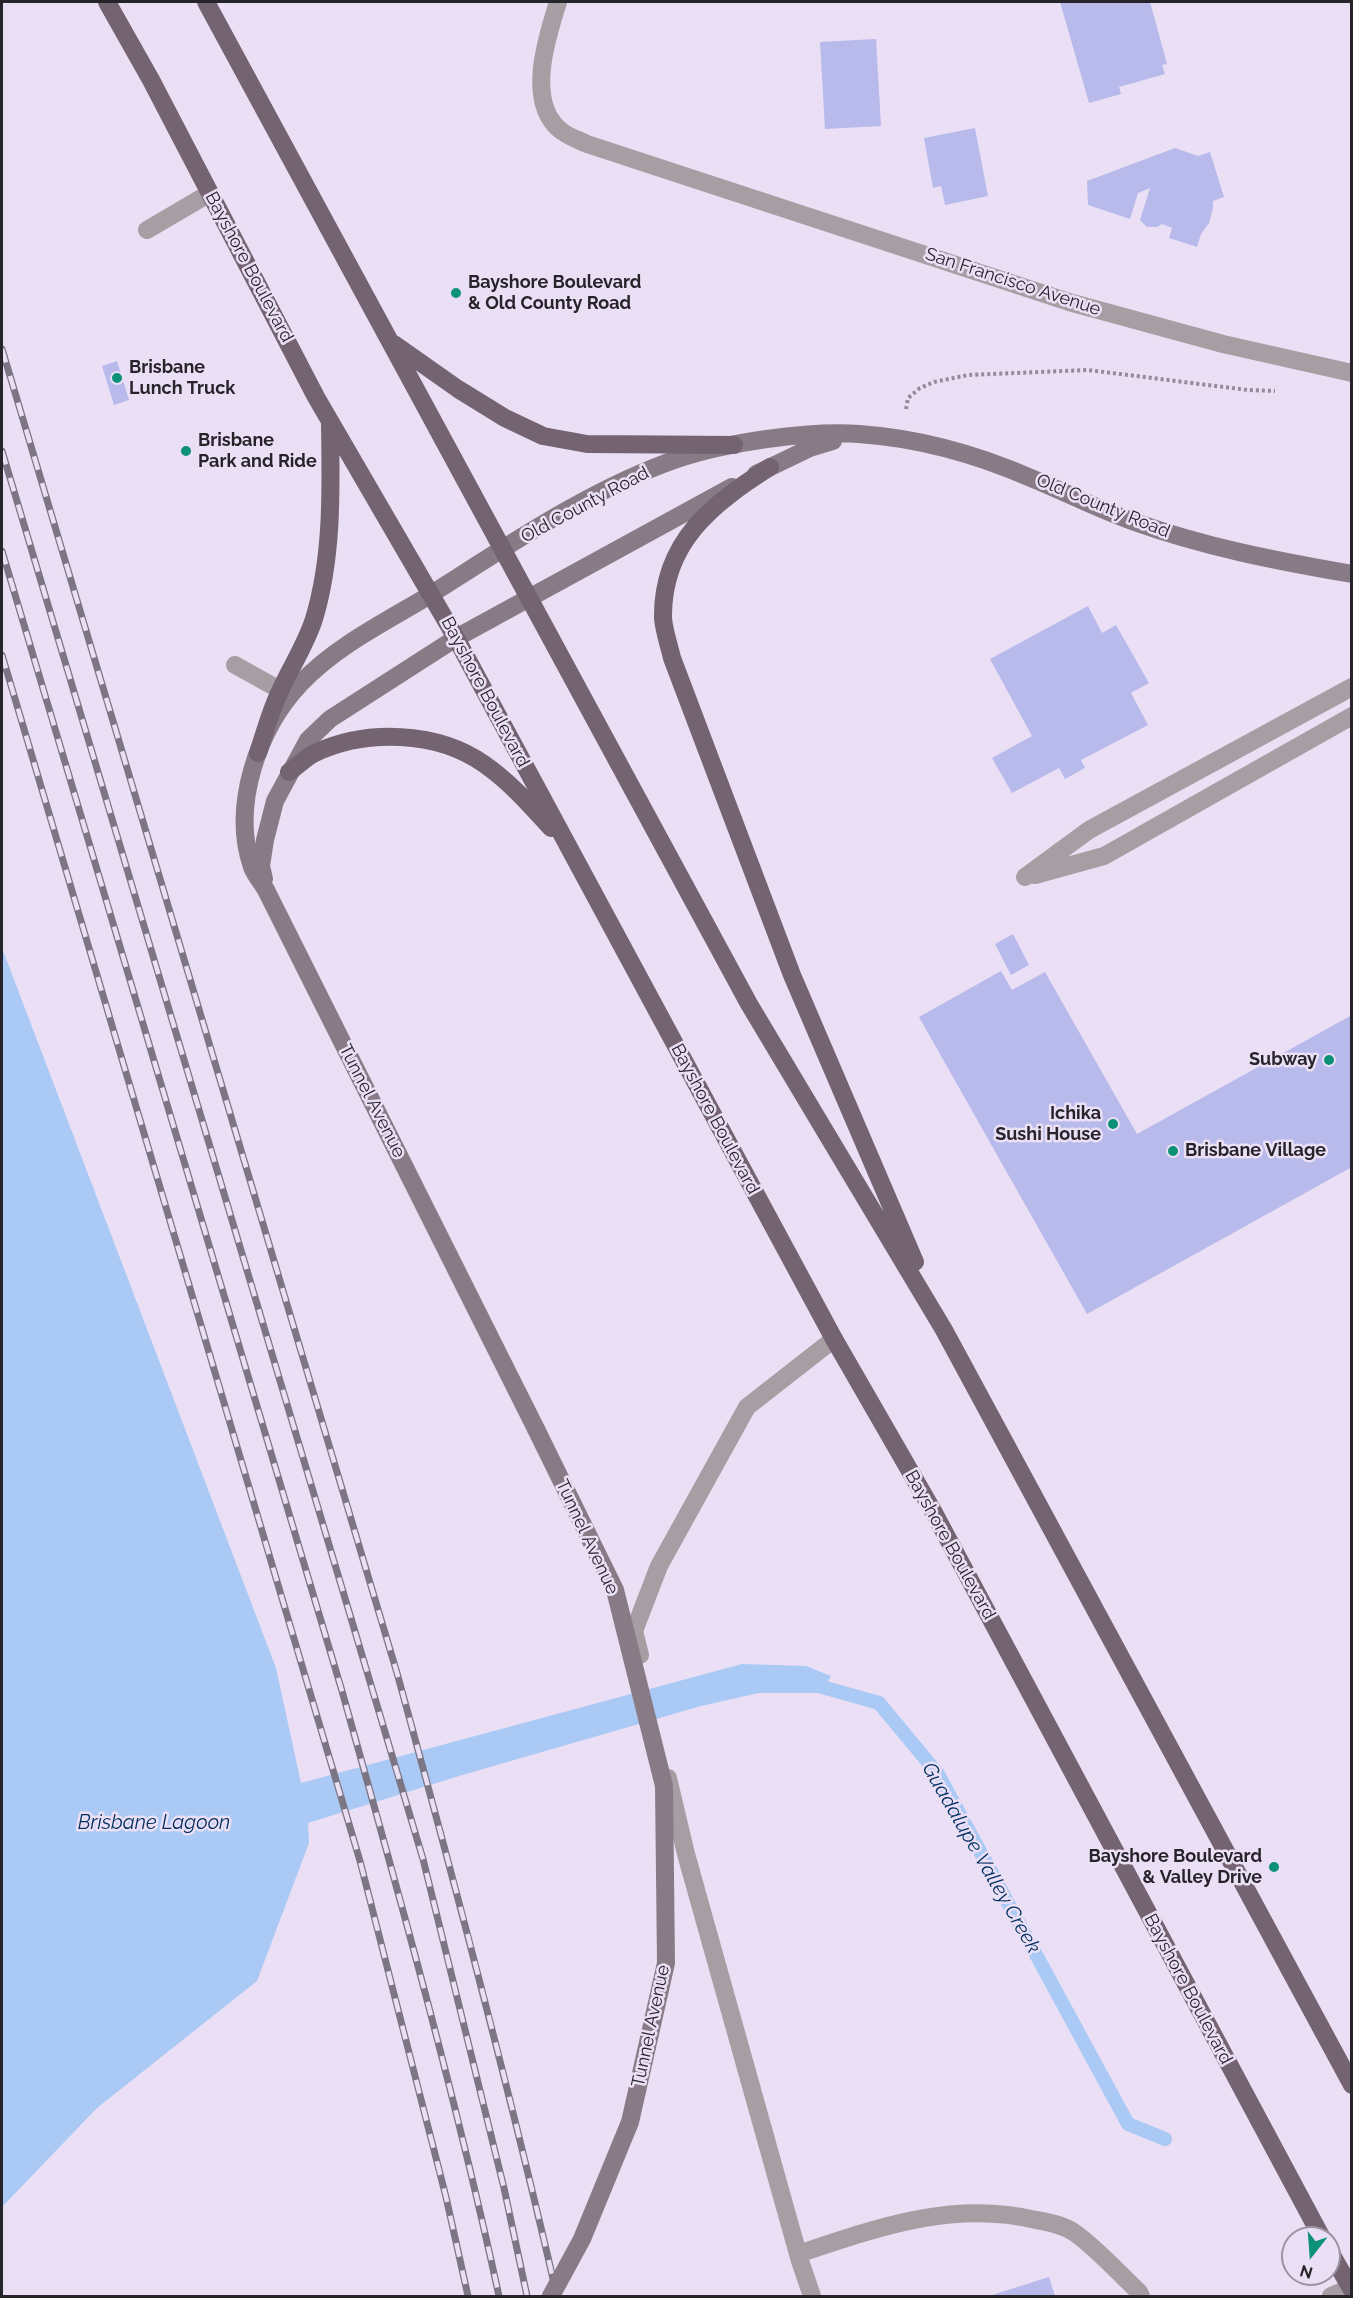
<!DOCTYPE html>
<style>
body{margin:0}
#map{position:relative;width:1353px;height:2298px;overflow:hidden;background:#eadff5;font-family:Raleway,sans-serif}
canvas{display:block}
.frame{position:absolute;inset:0;border:3px solid #27232b;pointer-events:none}
.north{position:absolute;left:1281px;top:2226px;width:60px;height:60px;box-sizing:border-box;background:#eadff5;border:2px solid #9c94a4;border-radius:50%;rotate:197deg;font-size:16px;font-weight:700;line-height:24px;text-align:center;color:#27232b}
.north::after{content:'';display:block;margin:auto;width:21px;height:27px;background:#0d9078;clip-path:polygon(50% 0,100% 100%,50% 72%,0 100%)}
</style>
<div id="map">
<canvas width="1353" height="2298"></canvas>
<div class="frame"></div>
<div class="north">N</div>
</div>
<script>
const ctx = document.querySelector('canvas').getContext('2d');
ctx.lineJoin = 'round';
function paint(path, color) { ctx.fillStyle = color; ctx.fill(path, 'evenodd'); }
function stroke(path, color, width, dash) { ctx.strokeStyle = color; ctx.lineWidth = width; ctx.lineCap = dash ? 'butt' : 'round'; ctx.setLineDash(dash || []); ctx.stroke(path); }
function label(font, color, halo, rows, align = 'center') {
  ctx.font = font + ' Raleway,sans-serif'; ctx.lineWidth = 5; ctx.setLineDash([]); ctx.textBaseline = 'middle'; ctx.strokeStyle = halo; ctx.fillStyle = color; for (const [text, x, y, turn = 0] of rows) {
    ctx.save(); ctx.translate(x, y); ctx.rotate((+turn || 0) * Math.PI / 180); ctx.textAlign = isNaN(turn) ? turn : align; if (halo) ctx.strokeText(text, 0, 0); ctx.fillText(text, 0, 0); ctx.restore();
  }
}
paint(new Path2D(`
 M2,948L276,1668L301,1783L742,1664L806,1666L831,1676L821,1693H759L701,1706L459,1776L308,1823L309,1843L257,1981L97,2108L2,2207Z`), '#aacaf5');
stroke(new Path2D(`
 M808,1683L879,1703L938,1774L1128,2124L1165,2139`), '#aacaf5', 14);
paint(new Path2D(`
 M1060,2H1150L1167,64L1162,65L1165,74L1119,87L1121,94L1089,103Z
 M876,39L881,126L825,129L820,42Z
 M975,128L988,196L945,205L941,186L933,188L924,138Z
 M1175,148L1198,156L1210,152L1224,197L1213,201V208L1209,223L1201,234L1197,247L1169,238L1172,228L1162,224L1157,227H1147L1140,220L1150,188L1138,193L1130,219L1088,205L1087,181Z
 M117,361L129,400L114,405L102,366Z
 M1088,606L1102,633L1116,625L1149,683L1131,693L1148,725L1081,760L1085,768L1065,779L1059,768L1012,793L992,758L1032,736L990,659Z
 M1013,934L1029,965L1011,975L995,944Z
 M1001,971L1012,990L1045,972L1137,1134L1352,1015V1167L1087,1314L919,1017Z
 M1049,2277L1055,2296H989Z`), '#b7baeb');
stroke(new Path2D(`
 M906,409L908,398L920,388L934,382L968,375L1088,370L1248,390L1275,391`), '#928b9a', 4, [3, 3]);
stroke(new Path2D(`
 M147,230L210,193
 M235,665L280,690
 M1035,875L1104,856L1352,716
 M1025,877L1089,830L1352,687
 M640,1655L634,1631L659,1566L747,1407L834,1339
 M668,1778L686,1854L800,2261L812,2296
 M798,2254C877,2228 952,2200 1036,2220C1048,2222 1064,2225 1075,2233C1095,2247 1120,2274 1139,2292L1141,2296
 M1331,2296L1350,2288`), '#a79ea4', 18);
stroke(new Path2D(`
 M558,2C547,37 526,100 559,129C566,136 579,140 587,144L1069,302L1223,344L1352,373`), '#a79ea4', 18);
stroke(new Path2D(`
 M756,474L810,448L833,441
 M264,879L261,866L265,840L275,801L308,740L330,719L456,638L732,487
 M536,1429L266,890C262,883 255,875 252,867C231,806 258,728 301,683C335,647 383,623 425,598C503,549 590,489 677,459C723,443 810,430 859,434C917,438 978,455 1031,478C1065,492 1098,509 1132,521C1204,547 1277,561 1352,574`), '#897b86', 18);
stroke(new Path2D(`
 M107,2L151,80L316,397L456,638L834,1339L933,1511L1322,2238
 M206,2L749,1004L944,1330L1352,2085
 M394,344L458,389L505,418L543,436L587,444L734,445
 M770,467C712,504 662,542 663,618C664,631 669,645 672,658L792,975L915,1262
 M258,753C265,732 271,709 281,689C292,665 306,644 314,619C333,556 331,488 330,424
 M289,772C298,766 306,757 315,753C366,729 437,731 484,764C510,782 530,805 551,828
 M1329,2250L1352,2290`), '#746370', 18);
const rail = new Path2D(`
 M2,349L397,1673C454,1880 509,2087 557,2296
 M2,451L423,1859L504,2188L527,2296
 M2,551L342,1691C398,1891 455,2093 499,2296
 M2,655L360,1861L446,2197L468,2296`);
stroke(rail, '#7c7583', 7);
stroke(rail, '#eadff5', 4.5, [14]);
stroke(new Path2D(`
 M536,1429L615,1590L664,1786L666,1963L630,2122L582,2239L551,2296`), '#897b86', 18);
for (const [x, y, r, color] of [
 [456,293,6,"#0d9078"],
 [117,378,6,"#0d9078"],
 [186,451,6,"#0d9078"],
 [1329,1060,6,"#0d9078"],
 [1113,1124,6,"#0d9078"],
 [1173,1151,6,"#0d9078"],
 [1274,1867,6,"#0d9078"]
]) { const dot = new Path2D(); dot.arc(x, y, r, 0, 2 * Math.PI); ctx.fillStyle = color; ctx.fill(dot); stroke(dot, '#eadff5', 2); }
label('18px', '#27232b', '#eadff5', [
 ["Bayshore Boulevard",249,267,62],
 ["San Francisco Avenue",1013,282,18],
 ["Old County Road",585,505,-28],
 ["Old County Road",1103,506,22],
 ["Bayshore Boulevard",485,692,62],
 ["Tunnel Avenue",372,1101,63],
 ["Bayshore Boulevard",715,1119,62],
 ["Tunnel Avenue",587,1537,65],
 ["Bayshore Boulevard",950,1545,61],
 ["Bayshore Boulevard",1188,1989,62],
 ["Tunnel Avenue",651,2026,-78]
]);
label('bold 18px', '#27232b', '#eadff5', [
 ["Bayshore Boulevard",468,283],
 ["& Old County Road",468,304],
 ["Brisbane",129,368],
 ["Lunch Truck",129,389],
 ["Brisbane",198,441],
 ["Park and Ride",198,462],
 ["Subway",1317,1060,"right"],
 ["Ichika",1101,1114,"right"],
 ["Sushi House",1101,1135,"right"],
 ["Brisbane Village",1185,1151],
 ["Bayshore Boulevard",1262,1857,"right"],
 ["& Valley Drive",1262,1878,"right"]
], 'left');
label('italic 20px', '#043162', '#eadff5', [
 ["Brisbane Lagoon",154,1823],
 ["Guadalupe Valley Creek",981,1858,60]
]);
</script>
